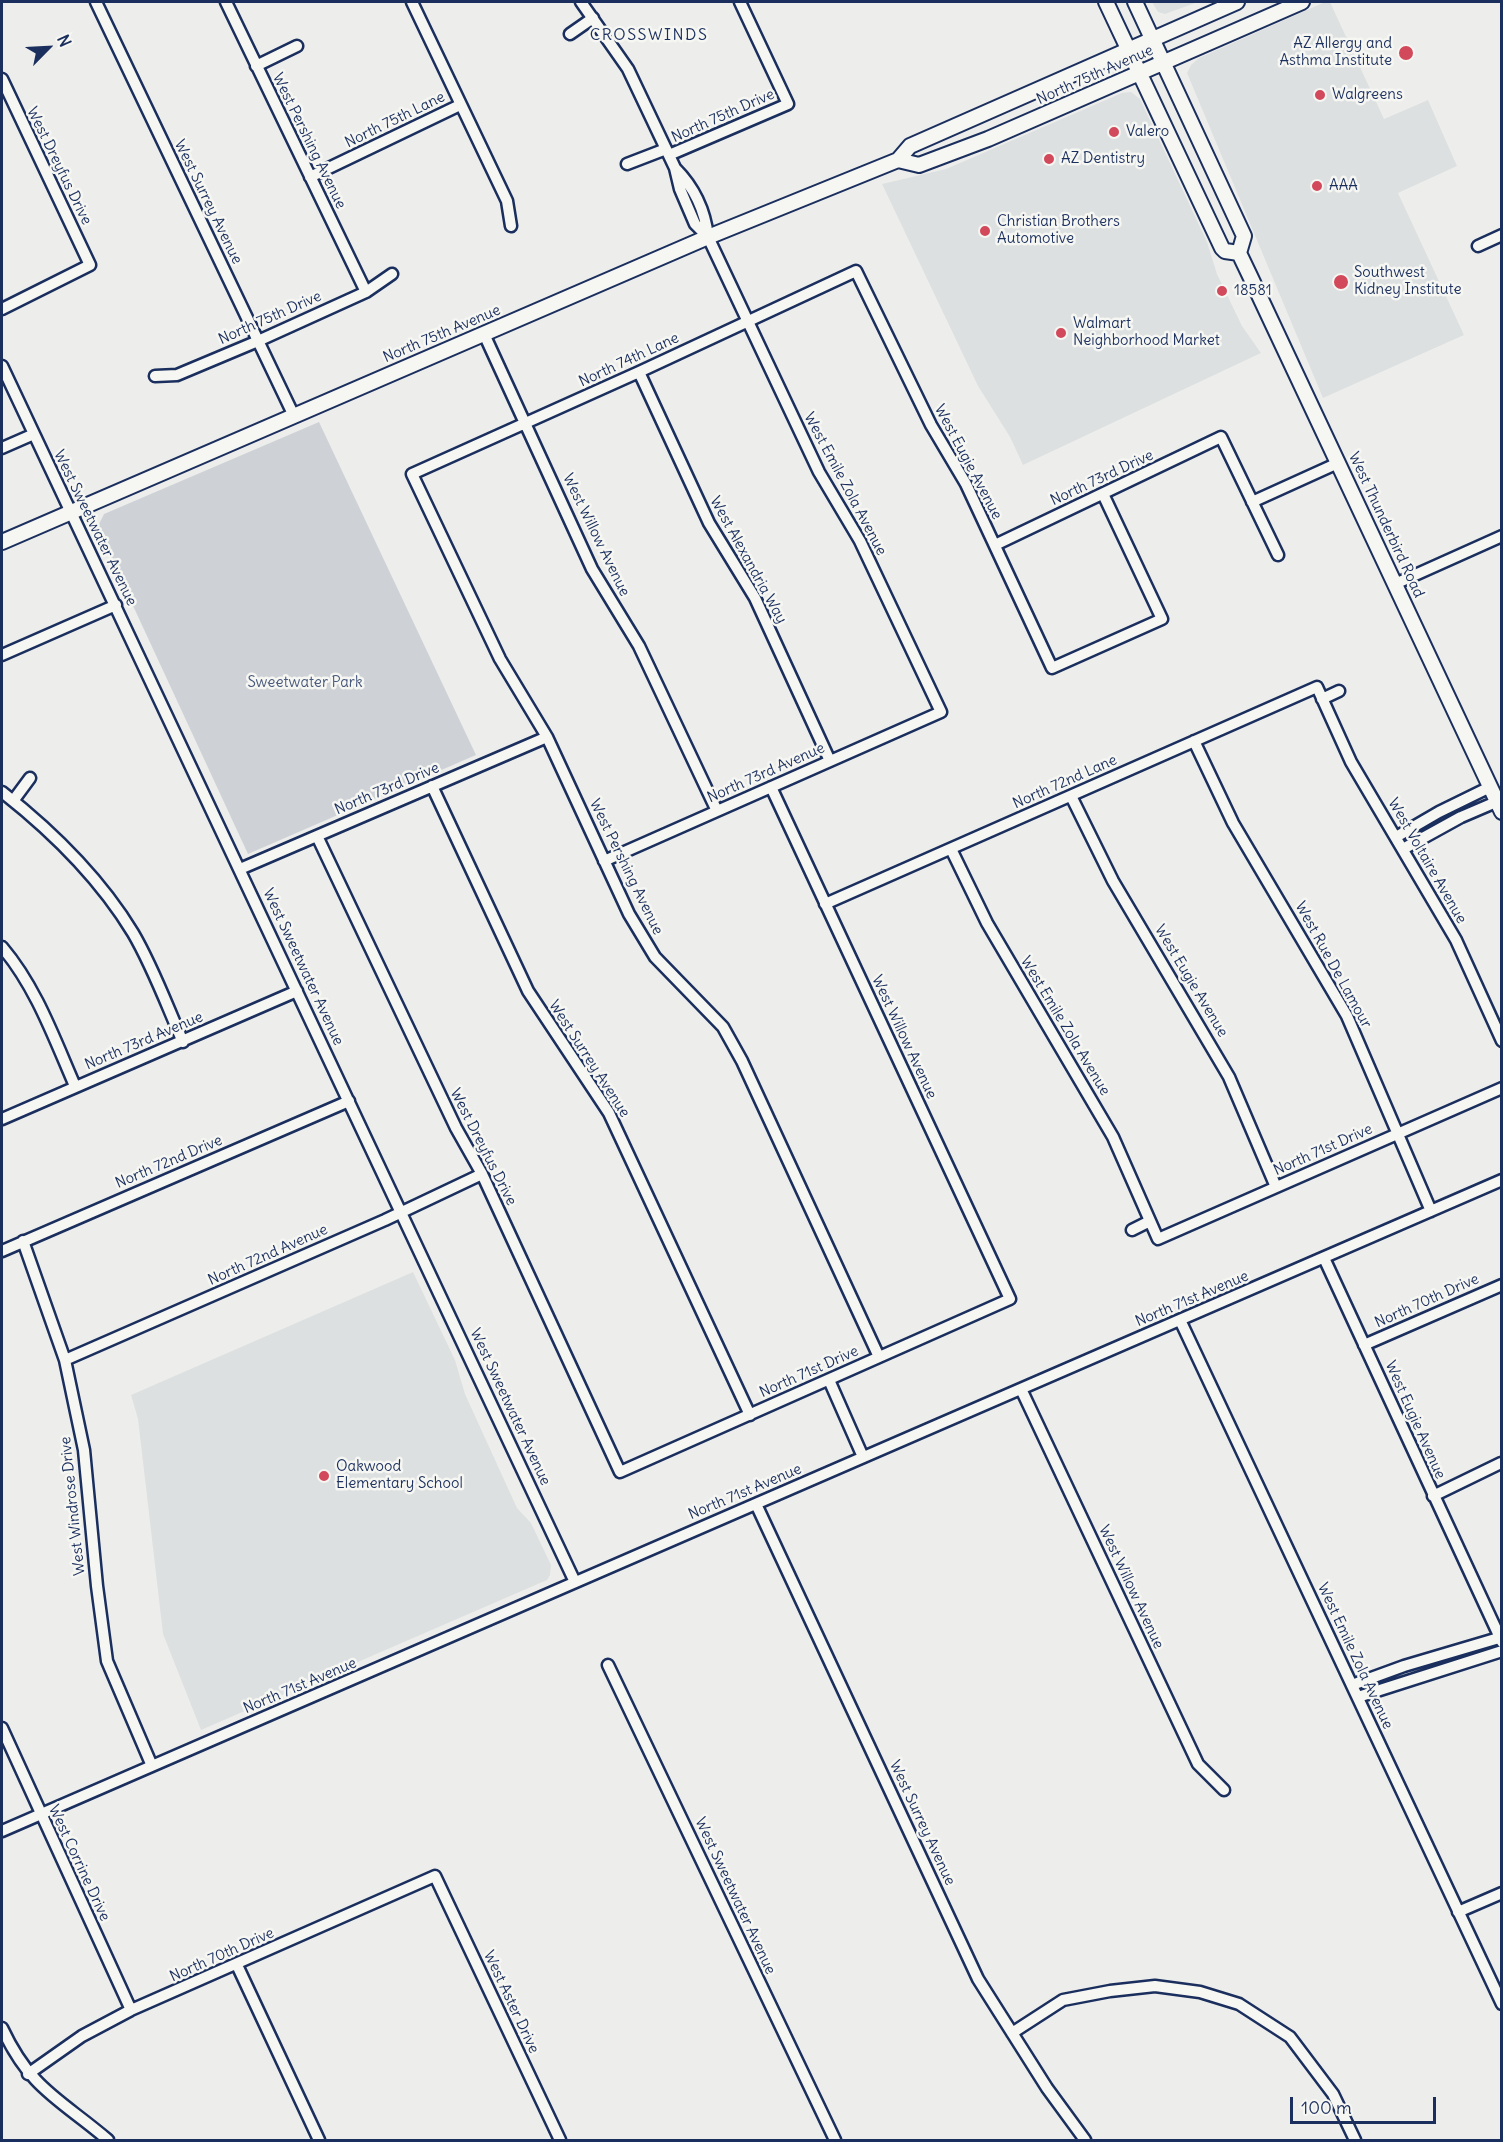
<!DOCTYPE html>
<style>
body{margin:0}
#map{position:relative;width:1503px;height:2142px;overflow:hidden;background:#edeeec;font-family:Delius,sans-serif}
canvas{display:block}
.frame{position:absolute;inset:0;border:3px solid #1b2f5e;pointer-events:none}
.north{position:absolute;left:18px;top:18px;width:60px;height:60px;-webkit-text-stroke:4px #f6f6f2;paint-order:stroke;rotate:66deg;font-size:16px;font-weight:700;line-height:24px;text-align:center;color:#1b2f5e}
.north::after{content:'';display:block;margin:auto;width:21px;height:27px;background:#1b2f5e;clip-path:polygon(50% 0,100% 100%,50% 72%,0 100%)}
.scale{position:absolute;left:1290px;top:2097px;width:146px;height:27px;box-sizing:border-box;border:3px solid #1b2f5e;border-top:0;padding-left:8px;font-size:18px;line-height:21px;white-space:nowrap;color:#1b2f5e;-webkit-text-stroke:4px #f6f6f2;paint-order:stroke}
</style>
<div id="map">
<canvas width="1503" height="2142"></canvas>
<div class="frame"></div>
<div class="north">N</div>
<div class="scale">100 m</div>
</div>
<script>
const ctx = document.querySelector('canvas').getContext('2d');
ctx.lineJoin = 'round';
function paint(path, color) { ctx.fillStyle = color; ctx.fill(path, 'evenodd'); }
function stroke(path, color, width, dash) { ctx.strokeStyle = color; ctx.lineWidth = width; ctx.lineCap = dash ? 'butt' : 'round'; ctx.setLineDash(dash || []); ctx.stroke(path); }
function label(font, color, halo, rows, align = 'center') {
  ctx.font = font + ' Delius,sans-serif'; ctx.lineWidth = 5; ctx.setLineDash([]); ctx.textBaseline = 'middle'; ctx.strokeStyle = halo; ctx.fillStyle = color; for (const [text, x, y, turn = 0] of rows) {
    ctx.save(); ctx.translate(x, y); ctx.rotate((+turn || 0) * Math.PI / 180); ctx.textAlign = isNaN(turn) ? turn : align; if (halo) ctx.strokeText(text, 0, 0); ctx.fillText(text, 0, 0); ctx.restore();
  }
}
paint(new Path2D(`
 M1152,2H1198L1165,14L1158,12Z
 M1325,2H1330L1384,119L1428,100L1457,166L1398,193L1464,335L1323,398L1187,73L1191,65L1199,58Z
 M1131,92L1140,99L1207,242L1217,274L1242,326L1261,353L1023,465L1010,437L978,386L882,184L946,169L1122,93Z
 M413,1272L455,1360L465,1394L517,1508L531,1523L551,1565L550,1575L547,1580L201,1730L163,1634L138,1419L131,1395Z`), '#dde0e1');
paint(new Path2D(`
 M319,422L476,755L248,854L97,528L104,514Z`), '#ced2d7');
const minor = new Path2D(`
 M96,2L294,416
 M226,2L366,292
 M412,2L507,201L511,226
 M581,2L628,69L675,168L680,189L695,224L708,237
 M570,34L593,18
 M256,66L297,46
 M2,79L90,265L2,309
 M669,155L788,104L740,2
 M627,164L666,149
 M310,177L460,105
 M1478,246L1502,235
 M484,334L592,569L639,646L717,811
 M2,366L575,1582
 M639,372L709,523L755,598L830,761
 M155,376L177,375L258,341L366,292L392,274
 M2,448L34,434
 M1252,502L1338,463
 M995,545L1221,437L1278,555
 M1395,584L1502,536
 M2,655L116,605
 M1322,699L1339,691
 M1194,741L1233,823L1347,1016L1431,1211
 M432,786L528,991L609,1113L750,1415
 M2,792C53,832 99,877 133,933C153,967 167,1006 183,1042
 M1071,796L1113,881L1229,1077L1276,1187
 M13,801L30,778
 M317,836L456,1128L482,1174L620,1472L1010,1299L771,787
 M1396,837L1439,812L1490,787
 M951,849L987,923L1113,1137L1158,1239L1502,1088
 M1403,849L1461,817L1496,802
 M604,861L941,712L860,541L819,472L708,237C705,210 695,188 675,168
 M240,869L547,737
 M825,904L1317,687L1351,762L1456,940L1502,1041
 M2,947C36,987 54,1038 75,1086
 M2,1119L297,991
 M1132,1230L1150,1221
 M23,1241L65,1360L84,1450L97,1586L107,1661L152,1766
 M2,1251L349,1101
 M1324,1258L1502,1642
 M1180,1320L1502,2004
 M1364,1345L1502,1285
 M879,1357L742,1061L723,1027L655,957L629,914L547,737L500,659L412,474L639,372L856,271L931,425L966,484L1052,668L1162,619L1103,494
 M65,1360L385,1220L482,1174
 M829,1380L863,1457
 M1021,1389L1198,1764L1224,1790
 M1433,1496L1501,1463
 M756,1504L978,1979L1047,2088L1085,2140
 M608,1665L835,2140
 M1352,1685L1404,1666L1502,1637
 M1358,1697L1502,1651
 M2,1728L131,2010
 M2,1831L1502,1180
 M1458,1912L1502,1893
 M237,1965L319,2140
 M2,2028C31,2090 60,2099 108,2140
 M1012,2033L1063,2000L1110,1991L1155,1986L1200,1992L1239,2004L1290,2037L1333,2094L1355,2140
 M28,2074L82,2036L131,2010L435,1876L560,2140`);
const major = new Path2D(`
 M1106,2L1222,248L1225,251L1239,253
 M1135,2L1244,236L1239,253L1250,276L1502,812
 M898,160L919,165L988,139L1302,2
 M2,542L708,237L898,160L910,146L1237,2`);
stroke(minor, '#1b2f5e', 15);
stroke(major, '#1b2f5e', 18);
stroke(minor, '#f6f6f2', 10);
stroke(major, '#f6f6f2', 14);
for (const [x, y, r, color] of [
 [1406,53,8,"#d1495b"],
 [1320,95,6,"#d1495b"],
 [1114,132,6,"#d1495b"],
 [1049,159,6,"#d1495b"],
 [1317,186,6,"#d1495b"],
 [985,231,6,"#d1495b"],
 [1341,282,8,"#d1495b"],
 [1222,291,6,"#d1495b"],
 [1061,333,6,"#d1495b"],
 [324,1476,6,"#d1495b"]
]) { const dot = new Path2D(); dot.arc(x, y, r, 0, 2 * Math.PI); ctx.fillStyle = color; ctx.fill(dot); stroke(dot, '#f6f6f2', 2); }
label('15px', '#1b2f5e', '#f6f6f2', [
 ["AZ Allergy and",1392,44,"right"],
 ["Asthma Institute",1392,61,"right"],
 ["Walgreens",1332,95],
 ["Valero",1126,132],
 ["AZ Dentistry",1061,159],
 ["AAA",1329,186],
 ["Christian Brothers",997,222],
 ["Automotive",997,239],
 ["Southwest",1354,273],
 ["Kidney Institute",1354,290],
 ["18581",1234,291],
 ["Walmart",1073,324],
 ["Neighborhood Market",1073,341],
 ["Oakwood",336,1467],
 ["Elementary School",336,1484]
], 'left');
label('15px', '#1b2f5e', '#f6f6f2', [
 ["North 75th Avenue",1095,75,-24],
 ["North 75th Drive",723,116,-24],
 ["North 75th Lane",395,120,-26],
 ["West Pershing Avenue",309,141,64],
 ["West Dreyfus Drive",59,166,64],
 ["West Surrey Avenue",208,202,64],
 ["North 75th Drive",270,318,-24],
 ["North 75th Avenue",442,334,-23],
 ["North 74th Lane",629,360,-25],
 ["West Eugie Avenue",968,462,62],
 ["North 73rd Drive",1102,478,-25],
 ["West Emile Zola Avenue",845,484,62],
 ["West Thunderbird Road",1386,525,65],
 ["West Sweetwater Avenue",95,528,64],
 ["West Willow Avenue",596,535,64],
 ["West Alexandria Way",748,560,61],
 ["North 73rd Avenue",766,773,-24],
 ["North 72nd Lane",1065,782,-24],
 ["North 73rd Drive",387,789,-23],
 ["West Voltaire Avenue",1427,861,60],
 ["West Pershing Avenue",626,867,64],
 ["West Rue De Lamour",1333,965,61],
 ["West Sweetwater Avenue",303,967,65],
 ["West Eugie Avenue",1191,981,59],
 ["West Emile Zola Avenue",1065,1026,59],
 ["West Willow Avenue",904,1037,65],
 ["North 73rd Avenue",144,1041,-23],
 ["West Surrey Avenue",589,1059,57],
 ["West Dreyfus Drive",483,1147,63],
 ["North 71st Drive",1323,1150,-24],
 ["North 72nd Drive",169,1162,-23],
 ["North 72nd Avenue",268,1255,-24],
 ["North 71st Avenue",1192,1299,-23],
 ["North 70th Drive",1427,1301,-24],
 ["North 71st Drive",809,1372,-24],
 ["West Sweetwater Avenue",510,1407,65],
 ["West Eugie Avenue",1415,1420,66],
 ["North 71st Avenue",745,1492,-23],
 ["West Windrose Drive",73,1506,-96],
 ["West Willow Avenue",1131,1587,65],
 ["West Emile Zola Avenue",1355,1656,65],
 ["North 71st Avenue",300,1686,-23],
 ["West Surrey Avenue",922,1823,65],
 ["West Corrine Drive",79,1863,65],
 ["West Sweetwater Avenue",735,1896,65],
 ["North 70th Drive",222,1955,-24],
 ["West Aster Drive",511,2002,65]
]);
label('15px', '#48587c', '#f6f6f2', [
 ["Sweetwater Park",305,683]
]);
ctx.letterSpacing = '1.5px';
label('16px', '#1b2f5e', '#f6f6f2', [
 ["CROSSWINDS",649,35]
]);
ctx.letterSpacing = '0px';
</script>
